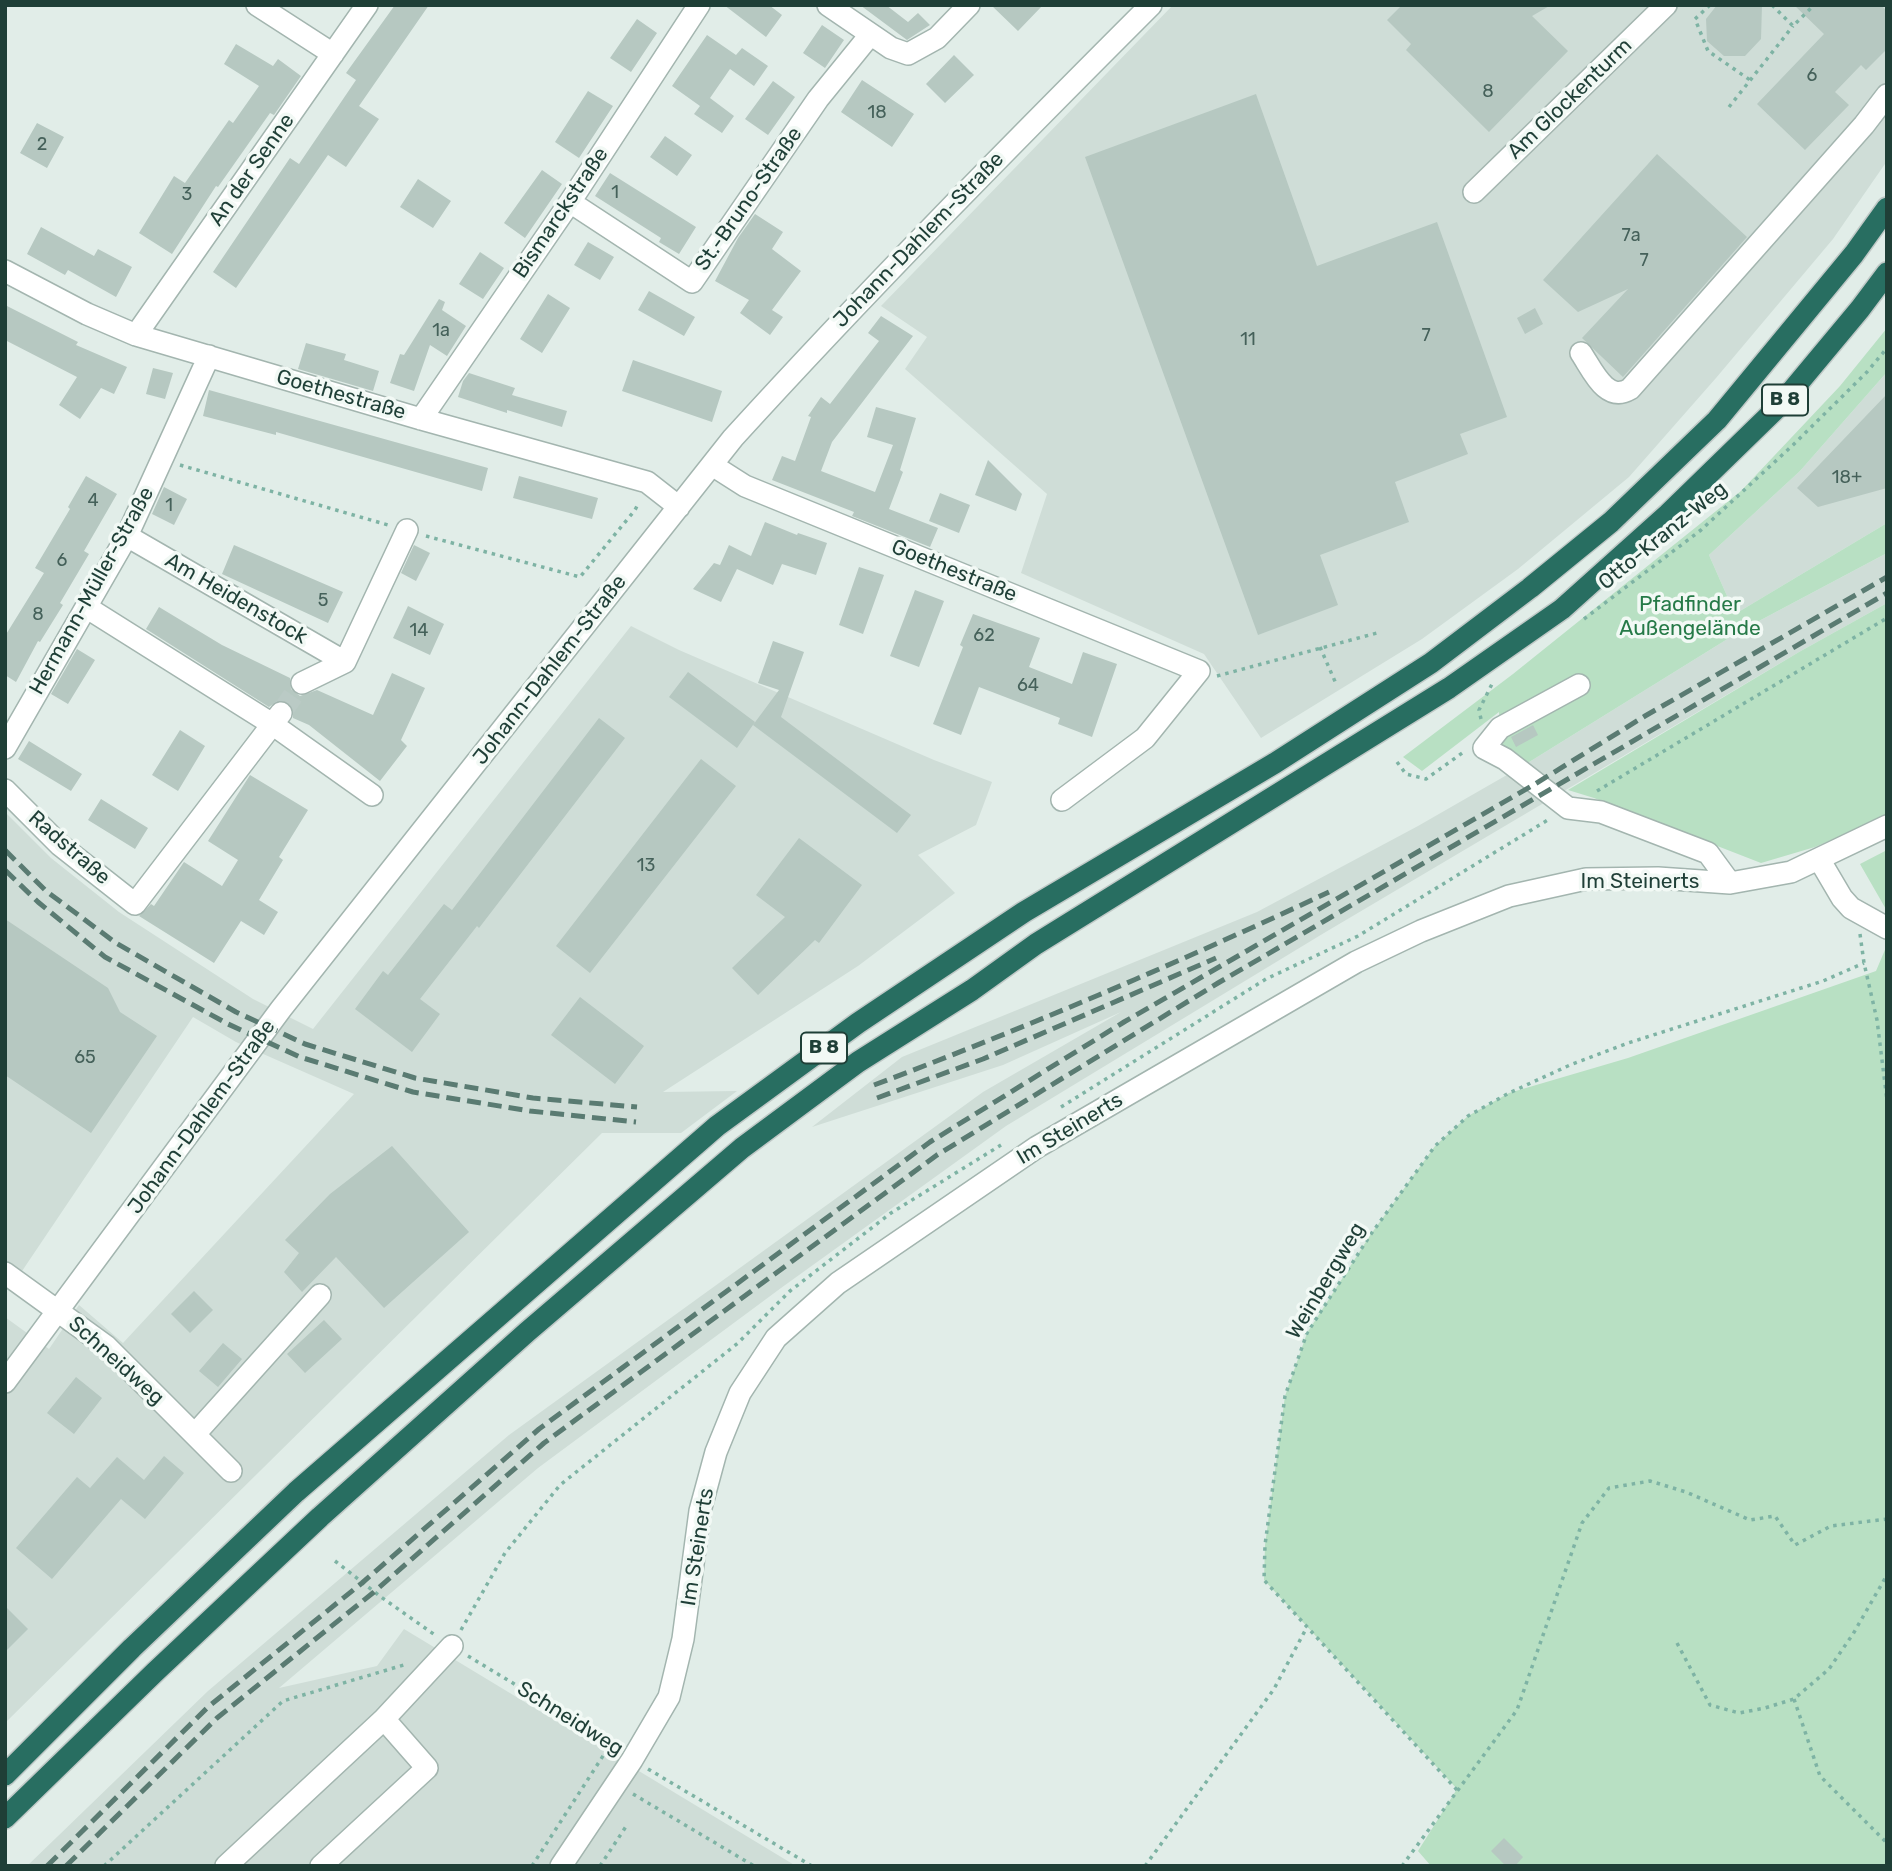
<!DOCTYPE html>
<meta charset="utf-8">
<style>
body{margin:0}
#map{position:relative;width:1892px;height:1871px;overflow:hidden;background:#e1ede8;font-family:Rubik,sans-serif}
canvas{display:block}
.frame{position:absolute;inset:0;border:7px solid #1f3f37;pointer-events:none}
</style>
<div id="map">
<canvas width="1892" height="1871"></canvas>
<div class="frame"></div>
</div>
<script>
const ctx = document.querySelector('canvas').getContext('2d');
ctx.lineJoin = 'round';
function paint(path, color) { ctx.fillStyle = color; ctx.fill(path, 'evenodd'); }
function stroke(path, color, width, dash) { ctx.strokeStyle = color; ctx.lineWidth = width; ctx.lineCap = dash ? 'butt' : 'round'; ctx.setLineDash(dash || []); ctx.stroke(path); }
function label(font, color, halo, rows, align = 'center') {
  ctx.font = font + ' Rubik,sans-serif'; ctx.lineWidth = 7; ctx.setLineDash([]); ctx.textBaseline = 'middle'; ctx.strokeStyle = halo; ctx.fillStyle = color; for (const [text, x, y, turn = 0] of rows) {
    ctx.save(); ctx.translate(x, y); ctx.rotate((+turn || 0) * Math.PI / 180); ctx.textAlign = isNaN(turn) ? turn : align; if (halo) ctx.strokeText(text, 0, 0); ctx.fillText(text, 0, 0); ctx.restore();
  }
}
paint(new Path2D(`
 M1173,5H1887V161L1833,239L1716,378L1629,477L1518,569L1422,639L1261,738L1204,654L1021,573L1047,494L905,369L927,337L881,306Z
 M1887,372V523L1735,614L1709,555L1800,471Z
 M1887,553V603L1799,652L1324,933L1006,1126L781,1288L538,1468L279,1688L377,1666L404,1629L796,1866H27L208,1691L509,1435L983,1092L1121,1012L1003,1065L812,1127L902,1057L1257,912L1418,826L1526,764L1742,630Z
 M631,626L679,650L934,760L992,782L976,825L918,855L955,893L858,966L663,1092L737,1091L681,1133H602L5,1723V1317L49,1349L79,1305L123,1343L354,1094L236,1042L193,1017L16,1280L5,1273V812L51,858L119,912L253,999L313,1029Z`), '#cfddd7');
paint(new Path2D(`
 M1887,328V372L1800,471L1709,555L1735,614L1887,523V553L1742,630L1526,764L1501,745L1499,712L1422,771L1403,757L1513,674L1741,491L1840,386Z
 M1887,603V816L1815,847L1761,863L1594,798L1568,790L1799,652Z
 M1887,850V911L1860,864Z
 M1887,945V1866H1431L1418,1851L1457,1789L1264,1580L1265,1545L1285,1396L1307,1333L1371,1234L1435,1146L1468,1116L1509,1093L1628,1058L1876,971Z`), '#b8e0c3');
paint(new Path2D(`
 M395,5H429L359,106L379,119L346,167L328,155L236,288L213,272L290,158L299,164L356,80L346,73Z
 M724,5H769L782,15L766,37Z
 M860,5H886L908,22L918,13L930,25L907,40Z
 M991,5H1043L1018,31Z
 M1402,5H1551L1532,16L1568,51L1489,132L1406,50L1411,44L1387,20Z
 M1717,5H1762L1761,39L1745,56H1724L1707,41L1706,19Z
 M1794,5H1881L1887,11V49L1866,70L1861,65L1835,92L1849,105L1805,150L1757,104L1824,34Z
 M637,19L657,33L631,72L610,58Z
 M822,25L844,40L825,68L803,53Z
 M707,35L736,55L742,48L768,66L754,86L730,69L710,98L734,116L722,133L694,114L700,106L672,86Z
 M236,44L273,66L278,59L301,76L274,115L270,113L218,187L216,186L172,254L139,233L174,176L185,183L229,120L233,123L259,86L224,64Z
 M954,55L974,75L945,103L926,84Z
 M862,80L914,114L892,147L841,112Z
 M773,81L795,97L768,135L745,119Z
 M588,91L613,106L579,158L555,142Z
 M1256,94L1317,266L1437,222L1507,417L1460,434L1468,454L1395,482L1409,522L1320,555L1338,605L1258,635L1085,157Z
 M37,123L64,137L47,168L20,153Z
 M665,136L692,155L677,176L650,157Z
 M1657,154L1747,237L1623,377L1582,338L1628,289L1578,312L1543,280Z
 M542,170L562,184L525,238L504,223Z
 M610,173L696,227L679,254L659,242L661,238L595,196Z
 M418,179L451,201L433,228L400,207Z
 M755,214L783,232L772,249L801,271L772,310L783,317L770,335L740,313L749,300L715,281L738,238Z
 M41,227L94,256L98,249L132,267L116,297L68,270L65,275L27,254Z
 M588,242L614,257L600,280L574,265Z
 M480,252L504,268L483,299L459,284Z
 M649,291L695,317L684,336L638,310Z
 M548,294L570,308L542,353L520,339Z
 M439,299L445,302L442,310L466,326L447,356L430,345L414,391L390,383L400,354L404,355Z
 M5,305L78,342L76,345L127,367L114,394L101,388L80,419L59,405L77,377L5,340Z
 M1535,308L1543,324L1525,334L1517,318Z
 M881,316L913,336L832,442L821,471L875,492L893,445L867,437L876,407L916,418L900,470L903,472L889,509L938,528L930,547L852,516L854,512L772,480L782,456L795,461L811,417L808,416L821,397L830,404L879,341L868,333Z
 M306,343L346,354L344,360L379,371L373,391L298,369Z
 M633,360L722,391L712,422L622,391Z
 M153,368L173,373L165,399L146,394Z
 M469,373L515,388L512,395L567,411L562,427L507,410V413L458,397L463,381Z
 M209,390L488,468L482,491L276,432V435L203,416Z
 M1887,394V488L1818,507L1797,488Z
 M988,460L1022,494L1016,511L975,495Z
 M86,476L117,494L84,551L89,554L60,603L63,605L40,642L38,641L16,682L5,675V636L44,573L35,568L70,509L68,507Z
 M519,476L598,498L592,519L513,498Z
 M164,487L187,499L174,525L152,514Z
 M940,493L970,505L959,533L929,521Z
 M765,522L797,535L798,533L827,543L816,575L782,564L773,585L737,569L721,602L693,589L714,563L720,565L729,545L751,556Z
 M234,545L343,592L328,623L222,574Z
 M414,545L430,553L416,581L401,573Z
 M859,567L884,575L863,634L839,625Z
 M915,590L944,601L919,667L890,656Z
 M408,606L444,624L430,655L393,638Z
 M159,607L222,645L290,678L291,689L300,696L317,690L373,715L392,673L425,688L401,740L407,746L380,781L309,725L293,718V709L288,702L277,701L269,707L146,629Z
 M973,614L1040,638L1029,667L1072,684L1083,652L1117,664L1092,737L1058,724L1060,718L979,687L961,735L933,724L963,647L960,645Z
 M773,641L804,652L781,717L911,815L897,833L753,725L779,690L758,683Z
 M77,649L95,660L68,704L51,694Z
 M688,672L755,722L737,748L669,697Z
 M599,718L625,738L479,928L477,926L420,999L440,1014L412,1052L355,1009L383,971L388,975L444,904L452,910Z
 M1533,725L1538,735L1516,747L1511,737Z
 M180,730L205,746L178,791L152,775Z
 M29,741L82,774L71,791L18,759Z
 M701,759L736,786L590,973L556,946Z
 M250,775L308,810L279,857L283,860L259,900L278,912L264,935L241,921L214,963L139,916L151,904L154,906L184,862L222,886L238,860L208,841Z
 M101,799L148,828L135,849L88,820Z
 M799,838L862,885L819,943L815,940L758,995L732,968L785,917L756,895Z
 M5,919L108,988L120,1012L157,1036L91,1133L5,1075Z
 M580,997L644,1046L615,1084L551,1035Z
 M392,1146L469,1232L384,1308L336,1257L302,1292L284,1272L299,1253L285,1240L330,1194Z
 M194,1291L213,1310L190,1333L171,1314Z
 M324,1320L342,1339L305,1373L287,1354Z
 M223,1343L242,1359L218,1387L199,1371Z
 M76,1377L102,1398L74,1434L47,1413Z
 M164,1456L184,1473L145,1519L121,1499L52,1579L16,1548L77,1477L90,1488L117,1457L144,1480Z
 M5,1606L28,1629L5,1652Z
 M1504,1838L1523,1857L1515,1866H1506L1491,1851Z`), '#b6c8c1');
stroke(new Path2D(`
 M281,713L302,683`), '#bacac5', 21, [21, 10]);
const minor = new Path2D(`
 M257,5L333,54
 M828,5L891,48L908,54L937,38L969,5
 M1474,192L1666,5
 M570,202L692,282L818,99L870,35
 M5,271L87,314L136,335L421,419L647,482L679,507
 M136,335L367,5
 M1581,353C1593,371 1606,403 1630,389L1864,125L1887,95
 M421,419L570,202L699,5
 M712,465L745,486L1199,671L1145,738L1062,800
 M127,536L345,662L302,683
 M86,607L272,724L372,795
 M345,662L407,530
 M1579,685L1500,728L1484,748L1505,759L1568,808L1601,812L1708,853L1730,883
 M5,748L127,536L209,356
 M5,790L60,845L135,904L281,713
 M1819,859L1842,898L1851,908L1887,928
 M5,1273L106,1346L231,1471
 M5,1382L281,1009L733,438C868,290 1009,147 1151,5
 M195,1434L320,1295
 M226,1866L384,1719L452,1646
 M321,1866L427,1768L384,1719
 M561,1866L632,1760L669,1697L683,1639L700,1511L716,1452L740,1393L776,1338L838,1283L1037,1147L1356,962L1421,931L1509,896L1586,879L1658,878L1730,883L1791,872L1887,826`);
const highway = new Path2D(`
 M5,1775L132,1648L296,1492L717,1126L858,1023L1024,912L1275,763L1431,663L1530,588L1611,522L1717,420L1854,254L1887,208
 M5,1818L155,1672L320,1517L527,1332L742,1148L858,1062L972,990L1036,944L1449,688L1562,609L1668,514L1780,405L1860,309L1887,273`);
stroke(minor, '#a3b5af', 24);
stroke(highway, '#c0c9c7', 24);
stroke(new Path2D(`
 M1710,5L1695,19L1708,51L1750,80
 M1772,5L1793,26L1814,5
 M1729,107L1793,26
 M180,465L388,525
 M426,536L580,577L635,510L639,502
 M1584,619L1701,530L1793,445L1867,372L1887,348
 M1320,647L1337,686
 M1217,676L1377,633
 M1481,719L1479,710L1492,684
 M1397,762L1406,774L1426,779L1465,751
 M1597,791L1887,618
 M1860,934L1864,963L1877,1020L1887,1100
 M1061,1107L1266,979L1358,936L1551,818
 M335,1561L381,1597L435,1635
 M461,1630L505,1553L560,1485L738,1343L790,1291L891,1213L1001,1145
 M1677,1643L1710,1705L1739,1713L1765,1708L1794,1699L1829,1669L1853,1634L1887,1575
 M468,1656L617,1746
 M1794,1699L1820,1776L1887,1843
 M648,1769L812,1866
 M1457,1790L1264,1580L1265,1545L1285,1396L1307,1333L1371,1234L1435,1146L1468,1116L1509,1093L1570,1065L1628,1043L1823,981L1864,963
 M633,1794L754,1866
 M104,1866L283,1701L407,1664
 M532,1866L612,1742
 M600,1866L627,1825
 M1145,1866L1274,1689L1307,1627
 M1402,1866L1517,1710L1582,1523L1609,1488L1650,1481L1686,1492L1750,1520L1775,1516L1795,1545L1831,1526L1887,1519`), '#7eb3a4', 3.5, [3.5, 5]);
stroke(minor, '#fff', 21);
stroke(highway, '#286e61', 21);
stroke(new Path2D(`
 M5,850L46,891L116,943L236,1012L305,1044L415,1078L533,1098L637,1107
 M5,870L38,902L105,957L228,1024L300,1057L413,1092L530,1111L636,1122
 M874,1085C1028,1027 1180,962 1329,892
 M877,1098L983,1059L1216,958
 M47,1866L208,1707L362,1583L539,1429L930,1142L1124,1022L1535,784L1645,716L1887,577
 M66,1866L217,1718L374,1592L544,1443L937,1155L1218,983L1887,593`), '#5a7b72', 5, [14, 7]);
label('18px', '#45615a', null, [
 ["6",1812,76],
 ["8",1488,92],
 ["18",877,113],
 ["2",42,145],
 ["1",615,193],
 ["3",187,195],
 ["7a",1631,236],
 ["7",1644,261],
 ["1a",441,331],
 ["7",1426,336],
 ["11",1248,340],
 ["18+",1847,478],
 ["4",93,501],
 ["1",169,506],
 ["6",62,561],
 ["5",323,601],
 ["8",38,615],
 ["14",419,631],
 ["62",984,636],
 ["64",1028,686],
 ["13",646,866],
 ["65",85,1058]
]);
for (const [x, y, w] of [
 [1785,400,46],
 [824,1048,46]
]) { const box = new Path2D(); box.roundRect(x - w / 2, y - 15.5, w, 31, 5); ctx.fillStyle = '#f2f9f5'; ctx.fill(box); stroke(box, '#1f3f37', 2); }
label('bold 19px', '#1f3f37', null, [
 ["B 8",1785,400],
 ["B 8",824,1048]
]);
label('21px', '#1f3f37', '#f2f9f5', [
 ["Am Glockenturm",1570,99,-44],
 ["An der Senne",252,170,-55],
 ["St.-Bruno-Straße",749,199,-55],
 ["Bismarckstraße",561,213,-56],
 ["Johann-Dahlem-Straße",919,240,-46],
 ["Goethestraße",341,395,16],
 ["Otto-Kranz-Weg",1663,536,-39],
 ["Goethestraße",954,571,22],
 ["Hermann-Müller-Straße",92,591,-61],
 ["Am Heidenstock",236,599,30],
 ["Johann-Dahlem-Straße",550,670,-52],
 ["Radstraße",69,848,41],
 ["Im Steinerts",1640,882],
 ["Johann-Dahlem-Straße",202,1117,-54],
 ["Im Steinerts",1070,1129,-31],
 ["Weinbergweg",1326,1281,-59],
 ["Schneidweg",116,1361,42],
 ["Im Steinerts",698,1547,-81],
 ["Schneidweg",570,1719,32]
]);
label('21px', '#267a48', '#f2f9f5', [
 ["Pfadfinder",1690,605],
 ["Außengelände",1690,629]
]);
</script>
